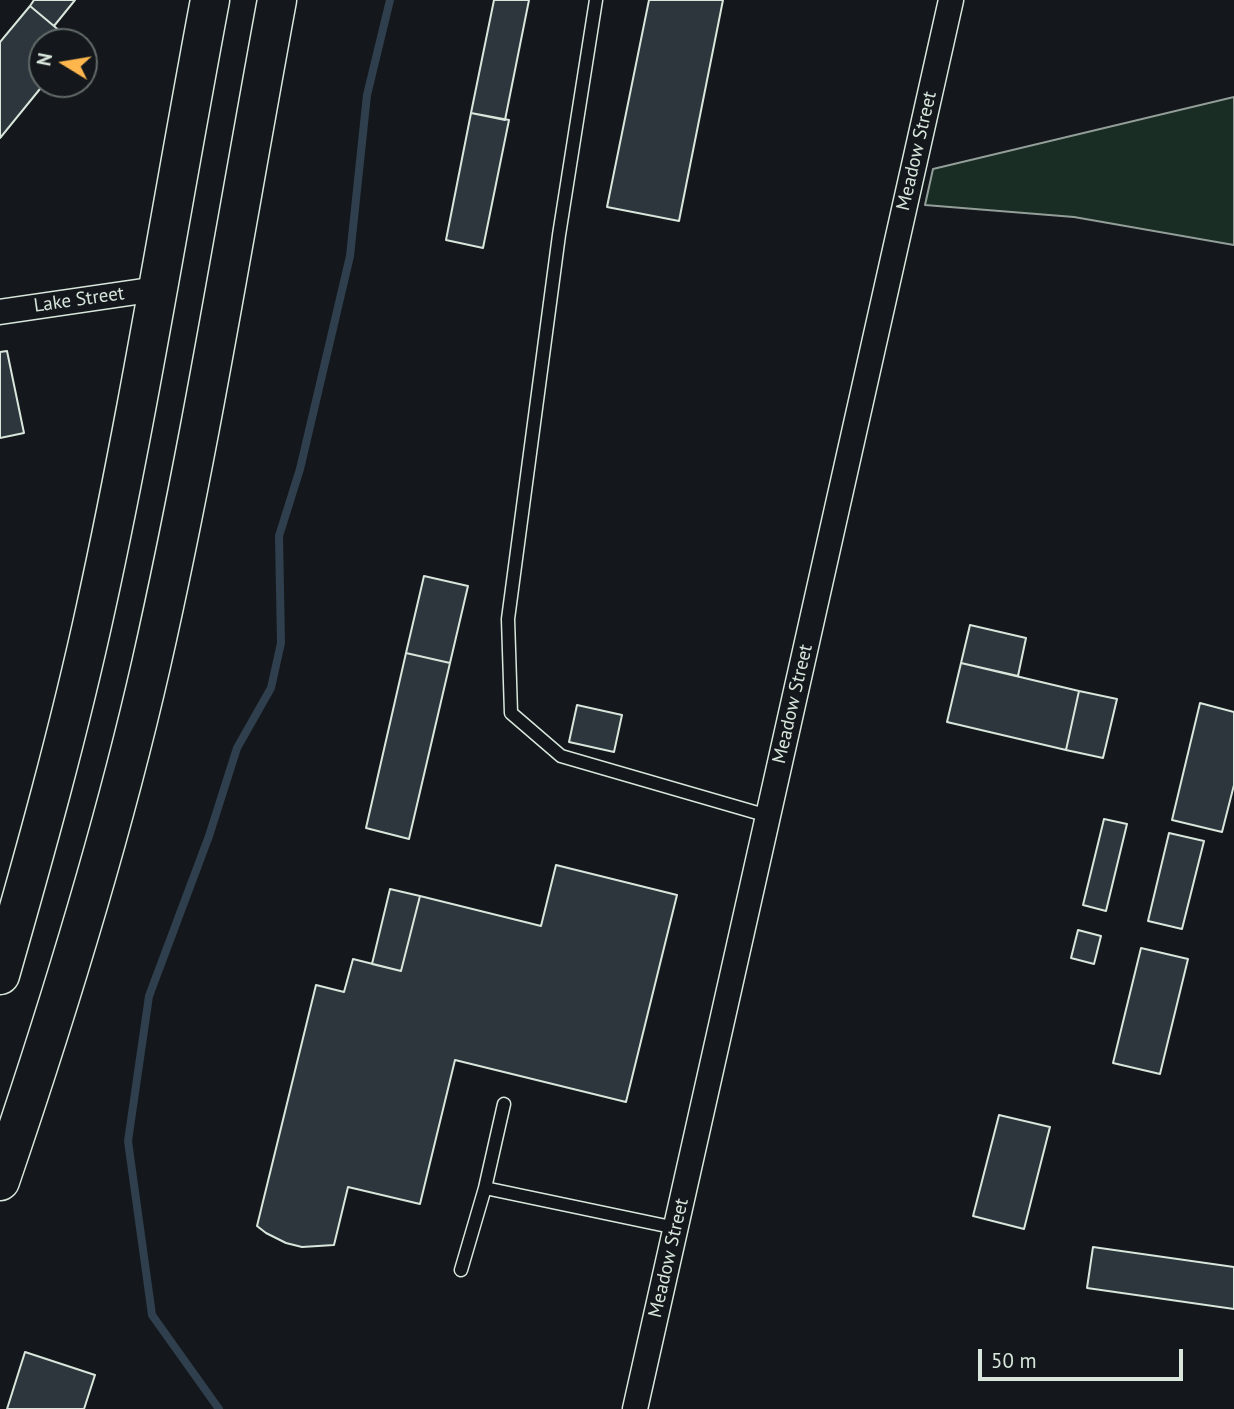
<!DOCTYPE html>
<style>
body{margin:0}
#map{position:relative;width:1234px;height:1409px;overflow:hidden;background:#14181c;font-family:"PT Sans",sans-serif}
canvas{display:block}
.north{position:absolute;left:28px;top:28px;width:70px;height:70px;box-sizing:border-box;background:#14181c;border:2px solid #626a69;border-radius:50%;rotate:281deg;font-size:19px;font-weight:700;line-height:28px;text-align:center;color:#d8e6dc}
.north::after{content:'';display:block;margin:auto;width:24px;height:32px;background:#ffb74d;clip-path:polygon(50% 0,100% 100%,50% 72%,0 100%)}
.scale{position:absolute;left:978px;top:1349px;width:205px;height:32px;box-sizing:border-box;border:4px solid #d8e6dc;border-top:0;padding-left:9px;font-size:21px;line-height:24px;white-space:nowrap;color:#d8e6dc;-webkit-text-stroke:5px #14181c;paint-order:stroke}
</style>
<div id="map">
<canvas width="1234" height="1409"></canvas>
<div class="north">N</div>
<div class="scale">50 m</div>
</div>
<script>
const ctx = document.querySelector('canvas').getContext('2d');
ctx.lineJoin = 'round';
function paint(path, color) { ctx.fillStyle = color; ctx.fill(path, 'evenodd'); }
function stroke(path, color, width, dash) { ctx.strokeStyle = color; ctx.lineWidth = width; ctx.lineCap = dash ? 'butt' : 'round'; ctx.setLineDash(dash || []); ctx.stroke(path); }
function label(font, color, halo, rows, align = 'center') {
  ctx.font = font + ' "PT Sans",sans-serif'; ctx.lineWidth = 5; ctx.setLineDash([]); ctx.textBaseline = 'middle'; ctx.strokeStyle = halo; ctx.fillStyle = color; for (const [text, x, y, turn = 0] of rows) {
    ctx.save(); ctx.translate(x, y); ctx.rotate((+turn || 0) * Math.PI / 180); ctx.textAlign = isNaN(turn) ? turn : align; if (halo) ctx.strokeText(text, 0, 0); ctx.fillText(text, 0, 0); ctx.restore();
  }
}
const green = new Path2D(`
 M1234,97V245L1074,217L925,205L933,169Z`);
paint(green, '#1a2d24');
stroke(green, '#939e99', 2);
stroke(new Path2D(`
 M219,1409L152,1315L128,1141L149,996L209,836L237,748L271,688L281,643L279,536L300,469L350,256L367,95L390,0`), '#2f3f4d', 8);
const building = new Path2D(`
 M34,0H75L54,26L30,6Z
 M494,0H529L505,120L471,113Z
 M649,0H723L679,221L607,207Z
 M30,6L73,42H42V84H44L0,138V42Z
 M471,113L509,120L483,248L446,240Z
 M7,351L24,433L0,438V352Z
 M424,576L468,586L450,663L406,653Z
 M970,625L1026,638L1018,676L961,663Z
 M406,653L450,663L409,839L366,828Z
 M961,663L1079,691L1066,750L947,722Z
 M1079,691L1117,699L1103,758L1066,750Z
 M1200,703L1234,712V785L1222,832L1172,820Z
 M577,705L622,715L614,752L569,742Z
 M1104,819L1127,824L1106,911L1083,905Z
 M1169,833L1204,841L1182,929L1148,921Z
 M556,865L677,895L626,1102L455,1060L420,1204L348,1187L334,1245L302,1247L286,1243L266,1233L257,1226L316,985L344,992L353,959L401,971L420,896L541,926Z
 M390,889L420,896L401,971L372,964Z
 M1078,930L1101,936L1094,964L1071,958Z
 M1141,948L1188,959L1160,1074L1113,1063Z
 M999,1115L1050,1127L1024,1229L973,1216Z
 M1093,1247L1234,1267V1309L1087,1288Z
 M25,1352L95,1375L84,1409H7Z`);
paint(building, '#2c363c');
stroke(building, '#d8e6dc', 2);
const lane = new Path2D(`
 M596,0L559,235L508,619L511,713L561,756L768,816
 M504,1104L485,1188L676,1228
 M461,1270L485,1188`);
const street = new Path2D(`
 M0,312L157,289
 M635,1409L951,0`);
const highway = new Path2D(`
 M0,975C35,853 69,731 96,607C140,406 172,202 210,0
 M0,1181C58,1011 111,840 151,665C201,445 236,222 277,0`);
stroke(lane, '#d8e6dc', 15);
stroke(street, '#d8e6dc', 27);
stroke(highway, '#d8e6dc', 41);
stroke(lane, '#14181c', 12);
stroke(street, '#14181c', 24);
stroke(highway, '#14181c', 38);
label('19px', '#d8e6dc', '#14181c', [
 ["Meadow Street",917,151,-77],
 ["Lake Street",79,300,-8],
 ["Meadow Street",793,704,-77],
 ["Meadow Street",669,1258,-77]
]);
</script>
